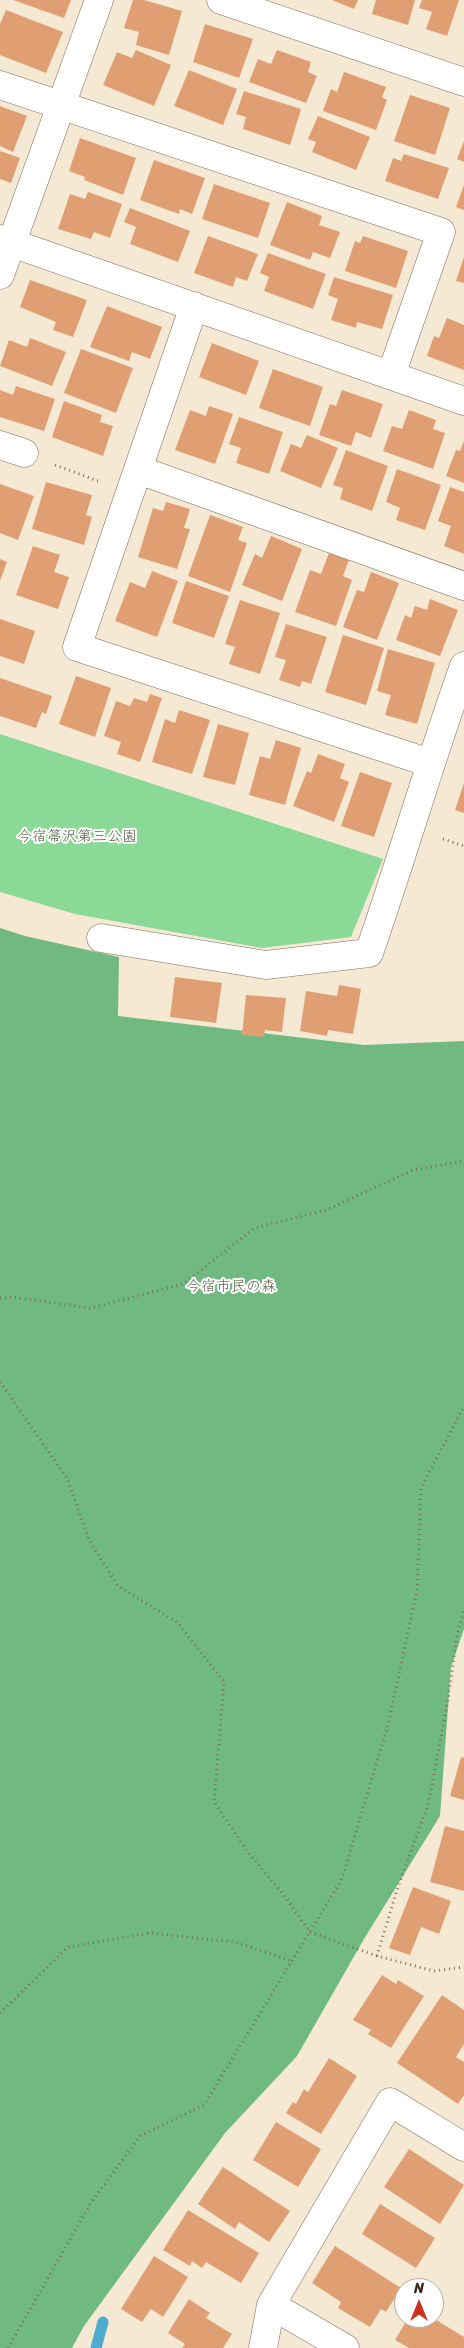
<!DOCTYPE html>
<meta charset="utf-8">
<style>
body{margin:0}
#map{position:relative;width:464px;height:2348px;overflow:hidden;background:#f5e9d4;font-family:Sriracha,sans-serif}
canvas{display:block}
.north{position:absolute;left:394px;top:2278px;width:50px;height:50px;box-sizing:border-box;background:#fff;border:1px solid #b1aaa5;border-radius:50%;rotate:0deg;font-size:14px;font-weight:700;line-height:20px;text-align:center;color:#3b2a1e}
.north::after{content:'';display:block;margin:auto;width:18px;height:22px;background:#c8321e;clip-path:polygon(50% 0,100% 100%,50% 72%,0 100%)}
</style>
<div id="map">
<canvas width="464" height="2348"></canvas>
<div class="north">N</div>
</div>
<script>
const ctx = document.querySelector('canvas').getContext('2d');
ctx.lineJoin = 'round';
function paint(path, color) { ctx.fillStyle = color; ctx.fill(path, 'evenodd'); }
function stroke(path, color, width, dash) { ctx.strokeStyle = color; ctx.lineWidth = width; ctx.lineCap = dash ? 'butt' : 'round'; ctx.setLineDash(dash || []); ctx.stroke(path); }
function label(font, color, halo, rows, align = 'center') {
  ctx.font = font + ' Sriracha,"Klee One",sans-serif'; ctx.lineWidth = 4; ctx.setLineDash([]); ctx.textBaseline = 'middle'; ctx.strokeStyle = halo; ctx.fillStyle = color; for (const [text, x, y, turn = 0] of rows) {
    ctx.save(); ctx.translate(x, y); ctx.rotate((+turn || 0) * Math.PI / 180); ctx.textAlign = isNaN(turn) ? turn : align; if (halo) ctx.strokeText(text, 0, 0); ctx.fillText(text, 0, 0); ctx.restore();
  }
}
paint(new Path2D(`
 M0,734L383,859L351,937L262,948L75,914L0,892Z`), '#8bd997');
paint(new Path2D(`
 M0,928L25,936L119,957L118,1016L364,1045L464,1041V1629L451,1667L440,1816L364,1939L297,2056L225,2133L84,2326L72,2348H0Z`), '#70b980');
stroke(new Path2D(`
 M96,2348L103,2322`), '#50acce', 11);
paint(new Path2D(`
 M13,0H71L64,18Z
 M133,0H144L182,11L169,55L136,45L139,32L124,28Z
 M332,0H358L354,9Z
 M376,0H415L408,25L372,14Z
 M422,0H459L447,36L426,29L432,12L419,8Z
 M6,10L63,32L46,73L0,55V24Z
 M205,24L253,39L239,78L193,62Z
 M136,50L171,65L154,106L103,85L117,52L132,58Z
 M277,50L311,62L308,72L317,76L306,103L249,82L258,59L271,64Z
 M189,70L237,89L223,125L174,106Z
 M344,72L386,87L382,97L387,100L376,130L323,111L331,89L337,92Z
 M244,91L301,109L290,145L243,129L246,117L236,114Z
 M410,95L450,108L435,155L394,141Z
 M0,106L27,116L13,152L0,146Z
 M318,116L370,137L356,170L312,152L316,142L308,139Z
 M80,138L136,158L123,195L84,180L85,177L69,171Z
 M464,141V162L457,159Z
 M0,151L20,158L11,183L0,179Z
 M404,154L449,168L438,199L385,181L393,158L401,161Z
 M154,160L205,178L192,214L180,209L179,214L140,200Z
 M214,184L270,203L258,238L202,219Z
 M464,185V210L456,207Z
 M88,192L122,204L110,238L94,232L91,239L58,229L70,194L85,199Z
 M287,202L322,216L319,225L340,232L330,258L313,252L310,260L270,245Z
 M130,208L190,231L178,262L130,244L136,227L124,222Z
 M208,236L258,254L247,281L236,277L233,287L194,273Z
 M363,236L408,251L396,288L345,271L355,241L360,243Z
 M268,253L326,274L313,309L264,291L269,277L260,273Z
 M464,257V283L456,281Z
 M334,277L393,295L382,329L357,322L356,328L331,320L338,299L328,295Z
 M30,280L87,300L73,337L53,330L56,322L20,307Z
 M107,306L162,327L150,359L132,352L129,361L90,347Z
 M447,318L464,325V370L427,356L434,336L439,338Z
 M30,338L66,352L52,386L0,366L9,340L27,347Z
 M212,343L259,361L246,395L199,377Z
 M81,349L133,368L116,413L64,393Z
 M273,369L323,387L310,426L259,408Z
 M16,386L55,399L44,431L0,417V390L13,395Z
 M342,390L383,404L371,438L356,432L351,446L319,435L330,404L336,406Z
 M64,401L102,415L100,422L113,426L103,456L52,437Z
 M209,406L233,414L215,464L175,450L190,410L206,416Z
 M409,410L436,420L433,429L445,433L433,469L383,451L392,426L402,429Z
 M239,417L283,432L269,474L236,463L241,448L229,444Z
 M307,435L338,448L321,488L280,471L291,444L301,448Z
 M464,441V483L446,476L456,450L460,451Z
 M346,450L388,466L372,511L340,499L343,488L333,485Z
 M397,469L441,485L425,530L396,520L400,508L386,502Z
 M46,482L92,495L86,515L92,517L84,545L32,529Z
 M0,484L34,496L18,540L0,533Z
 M450,487L464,492V554L444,546L451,526L438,521Z
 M166,502L190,509L184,528L190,529L177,569L138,557L153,508L163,511Z
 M210,515L243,527L238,540L247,543L230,592L188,576Z
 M271,536L302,549L282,601L242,585L255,554L262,558Z
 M33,546L60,555L54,572L69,577L58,609L16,595Z
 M329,553L349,560L343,576L352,580L336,626L295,612L310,570L321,574Z
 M0,559L7,562L0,581Z
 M152,571L178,581L157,637L115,621L130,582L145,588Z
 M371,572L399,583L377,640L343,627L357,590L364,592Z
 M186,581L229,596L214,638L172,623Z
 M430,599L458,610L440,656L396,640L405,615L411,618L415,606L427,610Z
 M240,600L280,613L260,674L229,664L235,647L225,644Z
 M0,619L35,631L24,664L0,656Z
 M286,624L327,637L311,684L302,681L300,687L279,680L286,660L275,657Z
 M343,635L384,648L366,705L325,692Z
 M388,649L435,663L417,724L385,715L391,695L377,691Z
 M76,676L111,688L95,737L59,724Z
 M0,678L52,696L46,714L42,712L36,728L0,716Z
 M150,694L162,698L140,762L117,754L121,742L104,736L116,701L130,706L134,698L147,702Z
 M179,710L210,720L192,774L152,762L165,719L175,723Z
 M218,724L249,733L235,785L203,777Z
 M276,740L301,748L285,805L249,795L260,756L270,759Z
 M318,754L345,764L340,778L349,782L334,822L293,806L307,771L311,773Z
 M360,772L392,783L374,837L341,826Z
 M464,783V813L455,810Z
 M175,977L222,983L216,1023L170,1017Z
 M339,985L361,989L353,1034L328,1030L327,1036L300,1031L306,991L337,996Z
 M246,995L286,998L282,1032L265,1030L264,1037L242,1035Z
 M461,1757L464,1758V1800L450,1796Z
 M445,1826L464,1831V1891L430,1882Z
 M413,1887L451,1901L439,1934L421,1927L410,1955L389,1948Z
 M382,1975L396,1984L398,1980L424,1996L391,2048L368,2034L371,2030L353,2020Z
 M442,1995L464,2010V2044L456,2057L464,2062V2095L458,2104L397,2063Z
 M329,2058L357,2076L321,2134L286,2113L293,2102L296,2104L304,2089L308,2092Z
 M276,2122L321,2149L298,2187L253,2160Z
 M409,2149L464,2185L440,2224L384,2187Z
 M223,2167L290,2211L269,2242L239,2222L235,2229L198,2204Z
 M380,2204L435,2238L416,2268L362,2234Z
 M188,2210L259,2253L241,2283L206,2262L202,2268L192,2261L190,2266L163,2250Z
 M335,2246L401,2288L386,2312L381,2309L370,2327L338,2308L341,2302L312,2283Z
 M154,2256L188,2277L163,2317L151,2309L142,2322L121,2309Z
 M189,2299L210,2313L206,2318L232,2334L223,2348H182L185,2344L168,2333Z
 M408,2318H433L464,2337V2348H409L395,2340Z`), '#e09f73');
const minor = new Path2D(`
 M221,0L464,82
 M0,85L441,232L391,375
 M0,239L464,401
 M0,275L99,0
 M194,306L77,647L430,763
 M0,445L24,453
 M139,470L464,586
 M101,938L266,965L369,953C402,858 430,761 464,666
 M271,2305L345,2348
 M263,2348L271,2305L390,2102L464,2147`);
stroke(minor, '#7c6d5e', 29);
stroke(new Path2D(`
 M55,465L98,481
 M443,839L464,846
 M0,1298L12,1297L90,1308L183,1284L255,1228L326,1210L413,1170L464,1161
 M0,1382L67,1478L89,1540L118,1586L178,1623L224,1682L214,1802L247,1851L283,1894L310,1932L377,1956L434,1971L464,1967
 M377,1956L396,1893L428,1805L448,1700L457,1635L464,1610
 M0,2013L68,1947L150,1933L235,1942L292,1961
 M8,2348L90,2204L140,2136L204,2105L342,1879L388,1725L417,1590L421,1488L464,1406`), '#7c6d5e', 3, [1, 4]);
stroke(minor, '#fff', 28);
label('15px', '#535f42', '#fff', [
 ["今宿箒沢第三公園",77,837],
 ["今宿市民の森",231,1287]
]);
</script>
